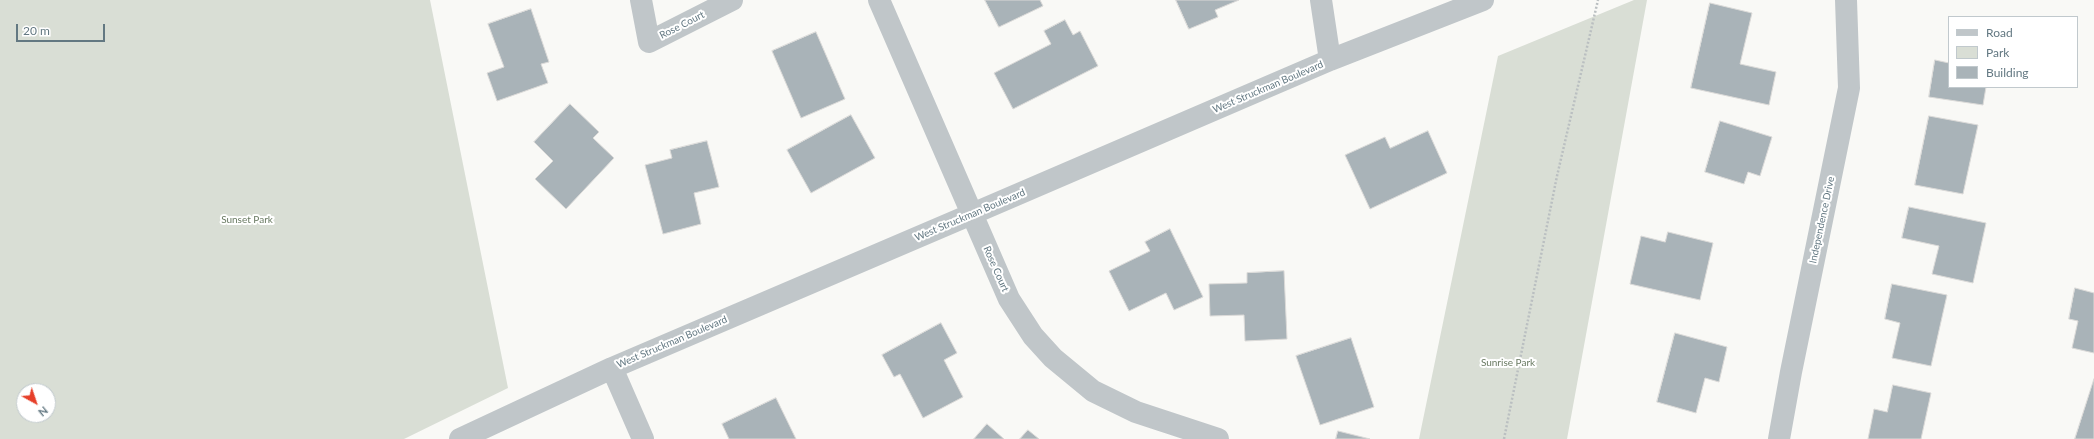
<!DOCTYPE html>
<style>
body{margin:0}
#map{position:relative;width:2094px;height:439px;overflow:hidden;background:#f9f9f6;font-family:Lato,sans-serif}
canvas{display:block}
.legend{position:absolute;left:1948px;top:16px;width:130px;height:72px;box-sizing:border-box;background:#fff;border:1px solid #c1c9cd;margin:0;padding:5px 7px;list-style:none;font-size:12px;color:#637882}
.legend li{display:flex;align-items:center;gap:8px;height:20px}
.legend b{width:20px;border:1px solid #c1c9cd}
.north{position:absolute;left:16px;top:383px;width:40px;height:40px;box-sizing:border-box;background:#fff;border:1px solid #c1c9cd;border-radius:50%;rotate:140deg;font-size:11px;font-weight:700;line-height:16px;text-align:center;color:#637882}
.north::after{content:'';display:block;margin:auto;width:14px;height:18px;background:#e63f29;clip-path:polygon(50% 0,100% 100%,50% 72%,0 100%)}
.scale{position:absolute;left:16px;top:24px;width:89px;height:18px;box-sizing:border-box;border:2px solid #637882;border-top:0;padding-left:5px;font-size:12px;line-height:14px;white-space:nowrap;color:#637882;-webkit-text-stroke:3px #fff;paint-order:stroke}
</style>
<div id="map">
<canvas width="2094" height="439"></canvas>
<ul class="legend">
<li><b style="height:5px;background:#c0c6c9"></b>Road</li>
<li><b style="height:11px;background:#d9ded5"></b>Park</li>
<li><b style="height:11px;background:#a9b3b8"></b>Building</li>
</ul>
<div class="north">N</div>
<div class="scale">20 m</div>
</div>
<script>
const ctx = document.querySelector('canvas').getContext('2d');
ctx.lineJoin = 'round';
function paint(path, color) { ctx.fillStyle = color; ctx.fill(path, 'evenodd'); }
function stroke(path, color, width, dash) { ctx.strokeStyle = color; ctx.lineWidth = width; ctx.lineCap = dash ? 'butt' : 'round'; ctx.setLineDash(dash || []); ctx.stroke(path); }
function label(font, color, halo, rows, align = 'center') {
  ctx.font = font + ' Lato,sans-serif'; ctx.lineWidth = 4; ctx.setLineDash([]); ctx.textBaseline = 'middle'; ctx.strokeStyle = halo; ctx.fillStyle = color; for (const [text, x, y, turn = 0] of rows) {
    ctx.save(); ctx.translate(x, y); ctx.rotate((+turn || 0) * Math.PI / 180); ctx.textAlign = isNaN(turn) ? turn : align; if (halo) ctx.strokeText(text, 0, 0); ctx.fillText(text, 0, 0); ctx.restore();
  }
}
paint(new Path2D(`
 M0,0H430L508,388L404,439H0ZM24,391H48V415H24Z
 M1634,0H1647L1567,439H1419L1498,56Z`), '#d9ded5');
const building = new Path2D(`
 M985,0H1040L1043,6L999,27Z
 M1176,0H1239L1215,10L1218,17L1189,29Z
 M1710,3L1752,13L1740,64L1776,72L1769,105L1691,88Z
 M531,9L549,62L541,64L548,83L497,101L487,73L504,67L488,24Z
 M1065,20L1073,35L1080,31L1098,66L1013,109L994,73L1051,44L1044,31Z
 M816,32L845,99L801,118L772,51Z
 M1935,60L1949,63V87H1986L1983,105L1929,97Z
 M570,104L599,132L593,138L614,158L566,209L535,179L553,161L534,142Z
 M851,115L875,158L811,193L787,150Z
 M1929,116L1978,125L1963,194L1915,185Z
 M1720,121L1772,137L1760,176L1748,172L1744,184L1705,172Z
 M1428,131L1447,173L1370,209L1345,155L1385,137L1390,148Z
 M707,141L719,187L694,193L701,224L663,234L645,165L672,158L670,150Z
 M1909,207L1986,223L1973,283L1932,274L1939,246L1902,238Z
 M1170,229L1203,297L1174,310L1166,293L1129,311L1109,271L1150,251L1145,242Z
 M1668,232L1713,243L1700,300L1630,284L1641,236L1665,242Z
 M1284,271L1287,339L1245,341L1244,315L1210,316L1209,284L1247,283V273Z
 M1892,284L1947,295L1931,366L1892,358L1900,323L1885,319Z
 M2075,288L2094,293V353L2072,348L2078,321L2069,319Z
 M941,323L957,353L944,360L963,397L923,418L900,374L894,377L882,355Z
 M1675,333L1727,347L1719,382L1705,378L1696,413L1657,402Z
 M1351,338L1374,407L1320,425L1296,356Z
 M2094,379V439H2075Z
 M1893,385L1931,393L1921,439H1868L1874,409L1887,412Z
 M776,398L796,439H729L722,424Z
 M987,424L1004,439H974Z
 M1028,430L1039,439H1020Z
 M1338,431L1370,439H1336Z`);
paint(building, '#a9b3b8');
stroke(building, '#dbdad8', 1);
stroke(new Path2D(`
 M1504,439L1557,176L1598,0`), '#babfc1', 2.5, [2, 2]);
stroke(new Path2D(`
 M641,0L649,42L732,0
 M879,0L1009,299L1033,336L1053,358L1093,391L1136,412L1218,439
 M1321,0L1330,60
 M612,368L643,439
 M460,439L612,368L972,214L1330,60L1483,0
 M1779,439L1791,372L1849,88L1846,0`), '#c0c6c9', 22);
label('10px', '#637882', '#fff', [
 ["Rose Court",682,25,-27],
 ["West Struckman Boulevard",1268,87,-23],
 ["West Struckman Boulevard",970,215,-23],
 ["Independence Drive",1822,220,-78],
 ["Rose Court",996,269,66],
 ["West Struckman Boulevard",672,342,-23]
]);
label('10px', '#697a62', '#fff', [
 ["Sunset Park",247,220],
 ["Sunrise Park",1508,363]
]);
</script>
